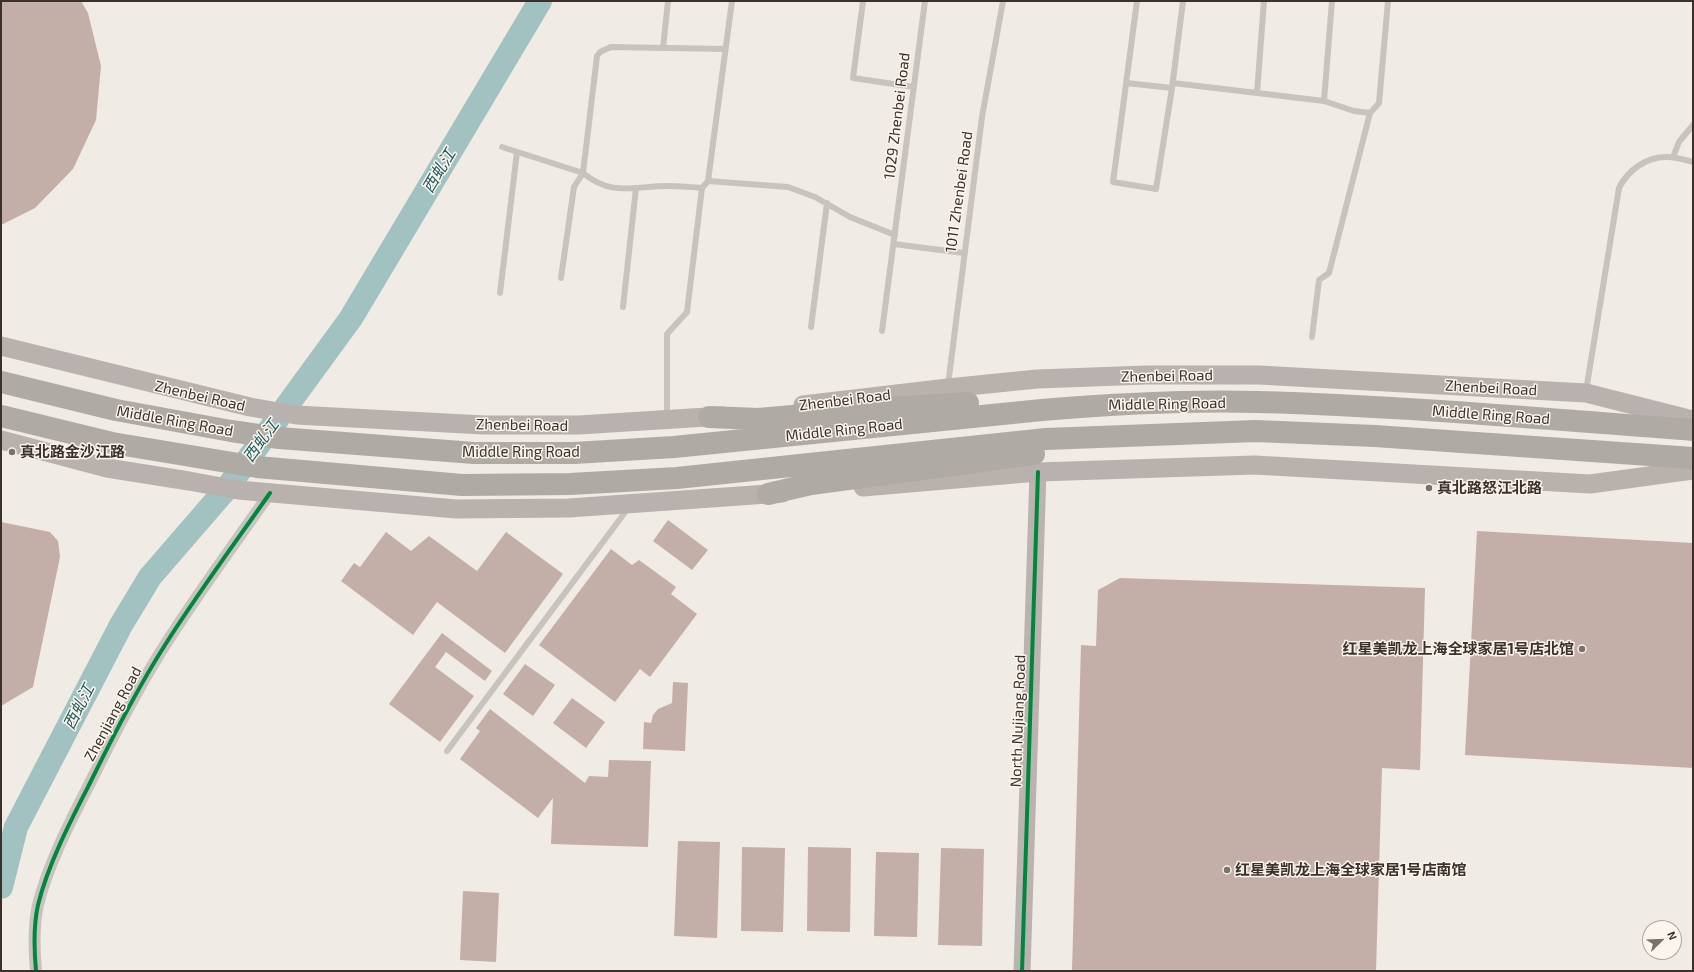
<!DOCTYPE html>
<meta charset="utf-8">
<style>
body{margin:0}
#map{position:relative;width:1694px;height:972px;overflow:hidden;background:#f0ebe5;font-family:"Exo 2",sans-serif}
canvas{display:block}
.frame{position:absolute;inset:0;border:2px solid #3b302b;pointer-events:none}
.north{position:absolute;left:1642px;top:920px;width:40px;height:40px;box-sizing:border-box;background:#fbf5ee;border:1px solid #aea6a0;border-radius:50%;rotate:67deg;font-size:11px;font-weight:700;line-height:16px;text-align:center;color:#3b302b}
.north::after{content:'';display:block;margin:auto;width:14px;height:18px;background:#7a716c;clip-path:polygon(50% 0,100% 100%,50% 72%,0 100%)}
</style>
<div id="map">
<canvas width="1694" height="972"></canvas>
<div class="frame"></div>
<div class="north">N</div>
</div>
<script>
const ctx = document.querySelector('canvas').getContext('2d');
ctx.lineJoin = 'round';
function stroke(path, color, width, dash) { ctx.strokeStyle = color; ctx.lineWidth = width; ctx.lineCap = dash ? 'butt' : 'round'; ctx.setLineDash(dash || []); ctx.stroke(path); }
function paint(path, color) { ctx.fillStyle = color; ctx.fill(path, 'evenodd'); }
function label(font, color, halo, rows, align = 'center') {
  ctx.font = font + ' "Exo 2","Noto Sans SC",sans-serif'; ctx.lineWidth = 3; ctx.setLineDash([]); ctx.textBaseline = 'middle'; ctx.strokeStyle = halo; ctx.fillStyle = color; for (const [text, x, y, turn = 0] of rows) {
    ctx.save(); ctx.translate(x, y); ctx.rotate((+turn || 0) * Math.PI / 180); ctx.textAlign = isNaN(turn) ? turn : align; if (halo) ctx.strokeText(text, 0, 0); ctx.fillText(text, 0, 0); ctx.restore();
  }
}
stroke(new Path2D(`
 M1,887L16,827L121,625L150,577L227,488L351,318L540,1`), '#a1c2c1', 24);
paint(new Path2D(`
 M1,1H81L88,13L101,66L96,120L73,169L35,208L1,225Z
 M668,520L708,550L692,570L653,541Z
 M1,522L50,532L58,541L60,557L33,687L1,706Z
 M1477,531L1693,543V768L1465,755Z
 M386,532L411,551L429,536L477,571L506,532L563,574L505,653L437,602L413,635L341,581L354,563L360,567Z
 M611,549L632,565L639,560L676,587L671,594L697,614L650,677L640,669L615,702L539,645Z
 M1120,578L1425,588L1420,770L1382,768L1376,971H1072L1081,645L1096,646L1098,590Z
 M442,633L492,671L485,681L446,652L435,667L474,696L440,742L389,704Z
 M525,664L555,685L533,716L503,694Z
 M673,682L688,683L685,751L643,749L644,722L651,723L653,715L658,709L672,703Z
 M572,698L605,722L586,748L553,723Z
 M490,709L585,783L589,776L608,777L609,760L651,761L648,847L551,844L553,798L538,818L460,759L480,731L476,728Z
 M678,841L720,842L717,938L674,936Z
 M742,847L785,848L783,932L741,931Z
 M808,847L851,848L850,932L807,931Z
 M941,848L984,849L982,946L938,945Z
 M876,852L919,853L917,937L874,936Z
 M463,891L499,893L496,962L460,960Z`), '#c3afa7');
stroke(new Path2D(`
 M863,1L853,78L914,87
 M1137,1L1113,182L1156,189L1172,88L1183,1
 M663,48L668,1
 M1126,83L1172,88
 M1173,83L1324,101L1354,111L1370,113
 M1257,93L1264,1
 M1324,101L1332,1
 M502,147L583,173C612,197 634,186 668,186C679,186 691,187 702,188
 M1673,157L1679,142L1693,125
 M708,181L788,187L815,197L850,217L895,235
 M894,244L964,253
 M561,278L574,187L583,173L597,56L600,52L611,47L725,49
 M500,293L517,152
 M623,307L636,188
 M811,327L827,203
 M882,331L925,1
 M1312,337L1319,280L1329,273L1370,113L1379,103L1388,1
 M948,385L982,117L1003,1
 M1586,391L1619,188C1628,170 1647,156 1668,157C1676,157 1685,160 1693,162
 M667,417V334L687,312L702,188L708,181L732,1
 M447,751L629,507`), '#c9c3be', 6);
stroke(new Path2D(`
 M36,971C34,949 33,927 38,905C48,864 71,820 90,783C113,736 137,689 165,645C198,593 235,543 270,493`), '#c9c3be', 12);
stroke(new Path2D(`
 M1022,971L1038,472`), '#bab3ae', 17);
stroke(new Path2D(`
 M1,346L250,407L296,415L484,425H579L723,416
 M803,405L948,388L1037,379L1147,375H1259L1586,393L1693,420
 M1,440L107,468L189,481L238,490L456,509L569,508L782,493
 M863,487L1038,472L1255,465L1590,484L1693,470`), '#b8b1ad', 19);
stroke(new Path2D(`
 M1,382L116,410L231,431L279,438L474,453H574L674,447L1042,410C1113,404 1186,400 1258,402C1403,406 1548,419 1693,430
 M1,416L112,443L257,467L462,485L570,484L677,478L1046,439L1256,431L1375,436L1693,458
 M709,417L758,419L873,409L968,403
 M768,494L811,484L1034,454`), '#afaaa4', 22);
stroke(new Path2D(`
 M36,971C34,949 33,927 38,905C48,864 71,820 90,783C113,736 137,689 165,645C198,593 235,543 270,493
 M1022,971L1038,472`), '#00873e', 4);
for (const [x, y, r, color] of [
 [12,452,4,"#7a716c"],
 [1429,488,4,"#7a716c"],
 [1582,649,4,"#7a716c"],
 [1227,870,4,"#7a716c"]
]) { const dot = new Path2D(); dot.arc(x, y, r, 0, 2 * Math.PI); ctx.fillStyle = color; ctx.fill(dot); stroke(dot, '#fbf5ee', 1.5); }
label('15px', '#3b302b', '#fbf5ee', [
 ["1029 Zhenbei Road",897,116,-83],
 ["1011 Zhenbei Road",959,192,-82],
 ["Zhenbei Road",1167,376,-1],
 ["Zhenbei Road",1491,388,3],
 ["Zhenbei Road",200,396,13],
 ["Zhenbei Road",845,400,-7],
 ["Middle Ring Road",1167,404,-1],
 ["Middle Ring Road",1491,415,4],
 ["Middle Ring Road",175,421,10],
 ["Zhenbei Road",522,425,1],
 ["Middle Ring Road",844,430,-6],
 ["Middle Ring Road",521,452],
 ["Zhenjiang Road",113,714,-62],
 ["North Nujiang Road",1018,721,-88]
]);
label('bold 15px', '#3b302b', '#fbf5ee', [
 ["真北路金沙江路",20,452],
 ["真北路怒江北路",1437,488],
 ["红星美凯龙上海全球家居1号店北馆",1574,649,"right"],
 ["红星美凯龙上海全球家居1号店南馆",1235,870]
], 'left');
label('italic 16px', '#1f5a5e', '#fbf5ee', [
 ["西虬江",439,171,-59],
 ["西虬江",261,441,-54],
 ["西虬江",79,707,-63]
]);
</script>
